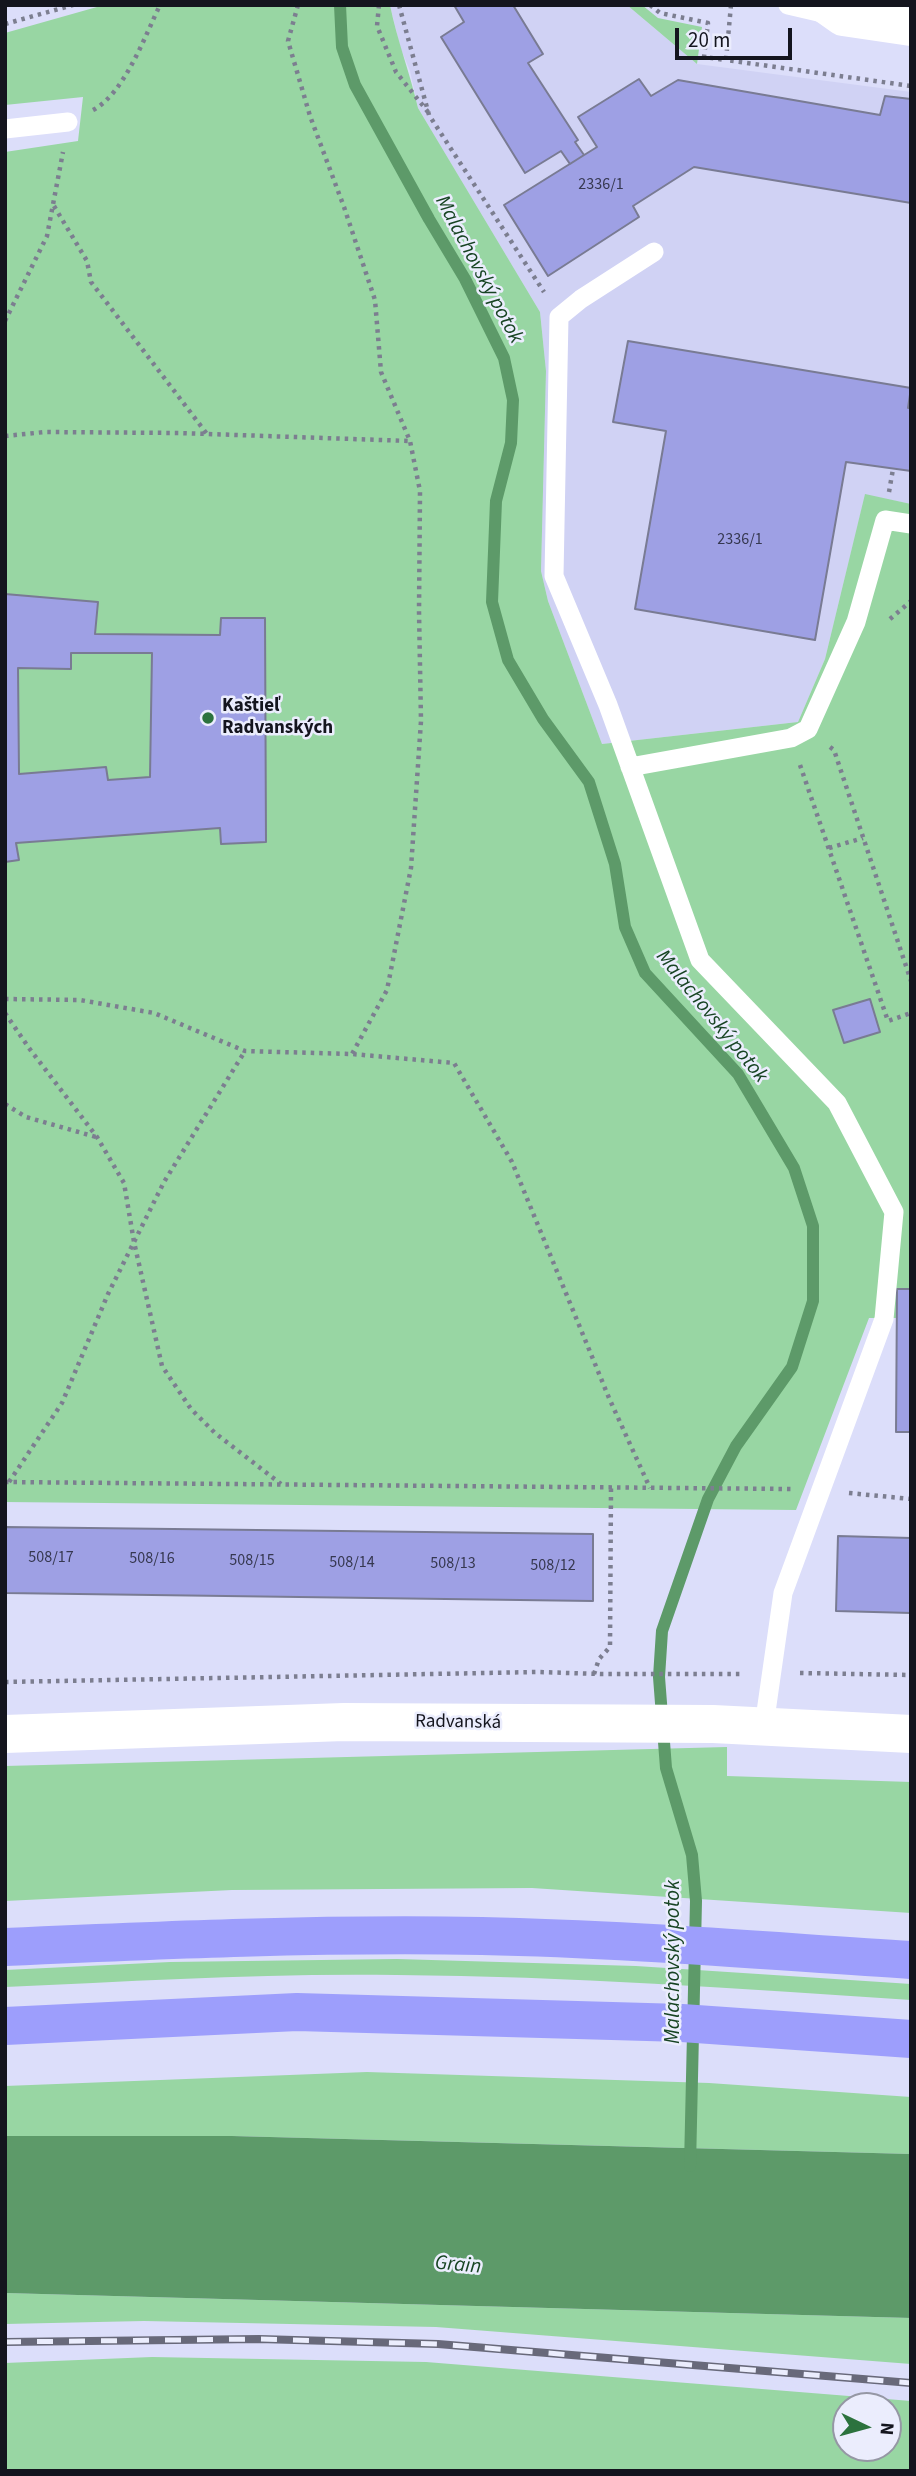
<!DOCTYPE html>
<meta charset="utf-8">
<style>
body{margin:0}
#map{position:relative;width:916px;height:2476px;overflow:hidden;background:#dcdefa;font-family:"Source Sans 3",sans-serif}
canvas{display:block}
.frame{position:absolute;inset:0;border:7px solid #14151e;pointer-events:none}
.north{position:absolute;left:832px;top:2392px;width:70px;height:70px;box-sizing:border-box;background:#ebedfd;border:2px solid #9597a4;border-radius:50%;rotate:95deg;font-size:19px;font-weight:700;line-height:28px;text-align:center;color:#14151e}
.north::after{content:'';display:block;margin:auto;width:24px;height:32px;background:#2c723e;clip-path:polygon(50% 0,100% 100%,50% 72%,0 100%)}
.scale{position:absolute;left:675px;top:28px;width:117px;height:32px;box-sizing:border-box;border:4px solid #14151e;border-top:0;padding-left:9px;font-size:21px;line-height:24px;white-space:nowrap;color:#14151e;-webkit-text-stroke:5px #ebedfd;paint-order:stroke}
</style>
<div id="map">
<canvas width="916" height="2476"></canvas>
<div class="frame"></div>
<div class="north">N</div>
<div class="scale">20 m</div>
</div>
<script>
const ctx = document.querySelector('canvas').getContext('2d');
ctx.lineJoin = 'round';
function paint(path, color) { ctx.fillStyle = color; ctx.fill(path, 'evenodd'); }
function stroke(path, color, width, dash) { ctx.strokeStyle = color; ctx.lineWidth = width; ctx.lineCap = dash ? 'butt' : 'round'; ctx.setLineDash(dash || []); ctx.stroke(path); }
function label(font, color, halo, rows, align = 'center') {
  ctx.font = font + ' "Source Sans 3",sans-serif'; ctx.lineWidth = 5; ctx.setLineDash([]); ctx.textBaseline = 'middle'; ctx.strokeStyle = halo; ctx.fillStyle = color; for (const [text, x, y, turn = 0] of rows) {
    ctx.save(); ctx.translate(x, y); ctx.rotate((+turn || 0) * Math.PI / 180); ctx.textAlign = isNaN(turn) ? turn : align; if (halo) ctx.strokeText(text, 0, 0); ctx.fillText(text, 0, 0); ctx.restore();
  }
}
paint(new Path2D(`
 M390,5H627L697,64L911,92V504L865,495L825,659L798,722L602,744L548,601L541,571L546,371L540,312L418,108L410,71L400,47Z`), '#d0d2f4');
paint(new Path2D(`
 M104,5H390C397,40 410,73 418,108L540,312L546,371L541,571L548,601L602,744L798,722L825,659L865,494L911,504V1318H869L796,1510L5,1502V152L78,141L83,97L5,105V33Z
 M627,5H642L658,18L702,27L697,64Z
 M727,1747V1776L911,1782V1913L532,1888L232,1890L5,1901V1766Z
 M397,1959L636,1966L911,1984V2000C740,1989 569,1976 397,1975C267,1973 136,1981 5,1987V1970L170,1962Z
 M367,2072L709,2083L911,2097V2154L232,2136H5V2086Z
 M5,2293L911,2318V2364L436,2327L144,2321L5,2324Z
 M152,2357L426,2362L911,2401V2471H5V2363ZM846,2406H888V2448H846Z`), '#98d6a3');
paint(new Path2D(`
 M5,2136H232L911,2154V2318L5,2293Z`), '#5d9a69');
stroke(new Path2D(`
 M340,5L342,47L355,85L429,219L465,279L504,358L513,400L511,443L496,501L492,602L508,660L543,719L589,782L615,864L625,927L645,973L738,1074L794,1168L813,1226V1301L792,1367L736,1446L708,1499L662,1631L659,1677L666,1768L692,1855L696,1901L690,2166`), '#5d9a69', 12);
const building = new Path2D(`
 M454,5H513L543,54L528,63L578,140L575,142L584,155L570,164L561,151L525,173L441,37L464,22Z
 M639,79L651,96L678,80L880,115L885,96L911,99V203L694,167L633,206L639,217L548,276L504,205L597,147L578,117Z
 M628,341L911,388L908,408H911V471L846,462L815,640L635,609L666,431L613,422Z
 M5,594L98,602L95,634L220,635L221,618H265L266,842L221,844L220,828L16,843L19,860L5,862ZM71,653H152L150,777L108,780L106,767L19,774L18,668L71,669Z
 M870,999L880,1032L844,1043L833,1010Z
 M897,1289H911V1432H896Z
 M5,1527L593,1534V1601L5,1593Z
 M838,1536L911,1538V1613L836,1611Z`);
paint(building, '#9ea0e4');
stroke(building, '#797b93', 2);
stroke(new Path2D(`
 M298,5L288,41L310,116L344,207L375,300L381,372L410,441L420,491L419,611L421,721L411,868L387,990L352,1054
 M379,5L377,26L396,72L428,112
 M399,5L429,115L544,292
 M650,5L660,13L708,23L704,57L726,60
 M731,5L726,60L911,86
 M5,24L73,5
 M93,110C124,94 145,36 160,5
 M54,206L87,261L91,282L207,434
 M5,321L47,236L63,152
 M5,436L45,432L179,433L410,441
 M889,492L893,469
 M890,619L911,601
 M830,747L834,750L911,981
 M800,765L888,1021L911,1013
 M829,848L863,838
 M5,999L80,1000L154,1013L245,1051L352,1054L454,1063L512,1162L609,1398L650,1488
 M5,1013L29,1048L97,1137L124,1183L134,1242L162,1366L191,1409L215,1433L281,1484
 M5,1104L26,1117L96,1137
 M5,1482L791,1489
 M9,1482L62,1403L108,1294L164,1182L245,1051
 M849,1493L911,1499
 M800,1673L911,1675
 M594,1674L599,1659L610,1647L611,1488
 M5,1682L538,1672L601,1674H742`), '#7c7e90', 4.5, [3.5, 5]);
stroke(new Path2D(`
 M788,5L831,15
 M5,129L68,122
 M654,252L581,299L559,317L554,576L608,705L700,960L837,1103L894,1212L884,1319L783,1593L764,1726
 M630,767L791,738L808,729L856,622L885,520L911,524`), '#fff', 19);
stroke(new Path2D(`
 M826,5L843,17L911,27
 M5,1734L344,1722L713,1724L911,1734`), '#fff', 38);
stroke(new Path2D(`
 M5,1947C164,1940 323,1933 482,1936C625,1939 768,1951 911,1960
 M5,2026L297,2012L682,2023L911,2039`), '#9d9efc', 38);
const rail = new Path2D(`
 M5,2342L259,2339L438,2344L911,2383`);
stroke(rail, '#68697a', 8);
stroke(rail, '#ebedfd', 5, [16]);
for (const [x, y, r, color] of [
 [208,718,7,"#2c723e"]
]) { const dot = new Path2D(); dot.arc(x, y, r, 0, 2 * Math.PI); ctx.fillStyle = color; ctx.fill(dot); stroke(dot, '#ebedfd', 2.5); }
label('16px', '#363850', null, [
 ["2336/1",601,185],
 ["2336/1",740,540],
 ["508/17",51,1558],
 ["508/16",152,1559],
 ["508/15",252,1561],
 ["508/14",352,1563],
 ["508/13",453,1564],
 ["508/12",553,1566]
]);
label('bold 19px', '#14151e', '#ebedfd', [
 ["Kaštieľ",222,707],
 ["Radvanských",222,729]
], 'left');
label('19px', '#14151e', '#ebedfd', [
 ["Radvanská",458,1723,1]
]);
label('italic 21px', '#174423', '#ebedfd', [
 ["Malachovský potok",478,270,62],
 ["Malachovský potok",711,1017,51],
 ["Malachovský potok",674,1962,-90],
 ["Grain",458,2266,5]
]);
</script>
